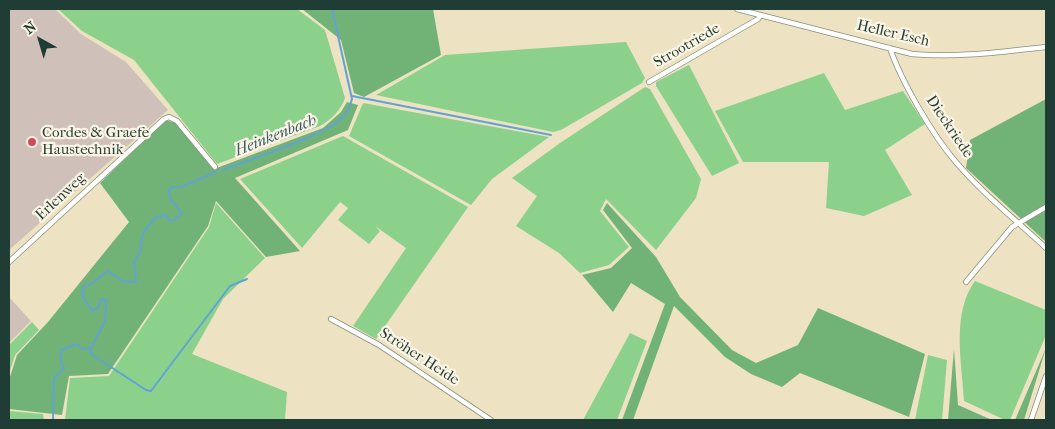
<!DOCTYPE html>
<meta charset="utf-8">
<style>
body{margin:0}
#map{position:relative;width:1055px;height:429px;overflow:hidden;background:#ede2c1;font-family:"IM FELL French Canon",serif}
canvas{display:block}
.frame{position:absolute;inset:0;border:10px solid #1f3d34;pointer-events:none}
.north{position:absolute;left:15px;top:15px;width:50px;height:50px;-webkit-text-stroke:4px #fcf5e5;paint-order:stroke;rotate:321deg;font-size:14px;font-weight:700;line-height:20px;text-align:center;color:#1f3d34}
.north::after{content:'';display:block;margin:auto;width:18px;height:22px;background:#1f3d34;clip-path:polygon(50% 0,100% 100%,50% 72%,0 100%)}
</style>
<div id="map">
<canvas width="1055" height="429"></canvas>
<div class="frame"></div>
<div class="north">N</div>
</div>
<script>
const ctx = document.querySelector('canvas').getContext('2d');
ctx.lineJoin = 'round';
function paint(path, color) { ctx.fillStyle = color; ctx.fill(path, 'evenodd'); }
function stroke(path, color, width, dash) { ctx.strokeStyle = color; ctx.lineWidth = width; ctx.lineCap = dash ? 'butt' : 'round'; ctx.setLineDash(dash || []); ctx.stroke(path); }
function label(font, color, halo, rows, align = 'center') {
  ctx.font = font + ' "IM FELL French Canon",serif'; ctx.lineWidth = 4.5; ctx.setLineDash([]); ctx.textBaseline = 'middle'; ctx.strokeStyle = halo; ctx.fillStyle = color; for (const [text, x, y, turn = 0] of rows) {
    ctx.save(); ctx.translate(x, y); ctx.rotate((+turn || 0) * Math.PI / 180); ctx.textAlign = isNaN(turn) ? turn : align; if (halo) ctx.strokeText(text, 0, 0); ctx.fillText(text, 0, 0); ctx.restore();
  }
}
paint(new Path2D(`
 M9,9H55L81,34L126,62L168,110L9,250Z
 M9,297L31,321L9,343Z`), '#cfc0ba');
paint(new Path2D(`
 M58,9H297L325,30L345,98C341,110 331,120 320,126L217,164L134,60L82,31Z
 M626,42L645,78L642,83L561,130L553,132L376,95L445,55Z
 M689,65L739,163L712,176L656,86V82Z
 M824,73L845,110L903,91L925,124L885,150L912,195L864,216L826,208L829,162H743L715,111Z
 M645,87L650,89L701,179L696,198L656,250L606,199L600,211L629,247L609,265L580,273L559,253L516,226L537,196L512,178L560,143Z
 M363,103L549,137L492,179L471,205L349,136Z
 M343,136L468,207L376,339L353,326L406,248L375,226L380,231L369,244L338,220L348,208L340,202L302,248L240,179Z
 M216,203L265,258L223,299L192,354L287,392L285,420H65L70,378L109,376L209,227Z
 M975,281L1046,310V335L1010,420H1005L964,401C962,362 951,314 975,281Z
 M32,322L39,330L15,355L9,374V345Z
 M630,333L647,341L617,420H583Z
 M928,355L947,360L942,420H915Z
 M9,411L43,414L44,420H9Z`), '#8cd18b');
paint(new Path2D(`
 M302,9H433L441,55L364,97L354,93L341,40Z
 M1046,99V242L966,168L970,140Z
 M347,102L358,105L348,130L235,178L300,251L266,257L216,201L208,226L108,374L69,376L62,415L9,409V380L17,355L48,322L129,222L100,183L165,120L176,123L214,169L323,128L341,112Z
 M607,203L656,257L680,297L732,350L756,363L798,345L818,308L925,354L909,417L800,373L782,387L751,374L725,357L674,306L633,420H622L665,304L631,283L613,312L582,275L611,268L632,248L603,210Z
 M1046,348L1024,420H1015Z
 M954,349L958,405L992,420H948Z`), '#71b377');
stroke(new Path2D(`
 M352,96L551,135
 M222,170C249,160 323,136 341,119C347,114 350,106 352,99L332,9
 M91,349V354L146,390L151,391L230,286L247,279
 M53,420L54,378L64,368L60,358L61,350L77,344L83,349L91,348L105,321L106,300L101,299L98,308L92,311L82,295L83,287L93,283L107,271L123,281L136,282L134,261L140,253L141,240L145,230L156,217L166,215L169,220H174L182,214L170,198L169,190L172,187H181L216,172`), '#62a2d4', 2);
const street = new Path2D(`
 M737,9L912,54C957,58 1001,52 1046,47
 M890,48C901,81 932,134 955,161C982,193 1016,220 1046,248
 M649,82L758,19L761,15
 M9,262L164,119L169,117L177,121L215,167
 M966,282L1012,227L1046,207
 M331,319L379,345L491,420
 M1031,420L1046,376`);
stroke(street, '#86907a', 6);
stroke(street, '#fff', 4.5);
for (const [x, y, r, color] of [
 [32,142,5,"#d1495b"]
]) { const dot = new Path2D(); dot.arc(x, y, r, 0, 2 * Math.PI); ctx.fillStyle = color; ctx.fill(dot); stroke(dot, '#fcf5e5', 2); }
label('15px', '#1f3d34', '#fcf5e5', [
 ["Heller Esch",893,34,13],
 ["Strootriede",687,46,-30],
 ["Dieckriede",949,127,56],
 ["Erlenweg",61,197,-43],
 ["Ströher Heide",419,357,33]
]);
label('15px', '#1f3d34', '#fcf5e5', [
 ["Cordes & Graefe",42,133],
 ["Haustechnik",42,150]
], 'left');
label('italic 16px', '#335b64', '#fcf5e5', [
 ["Heinkenbach",276,136,-22]
]);
</script>
